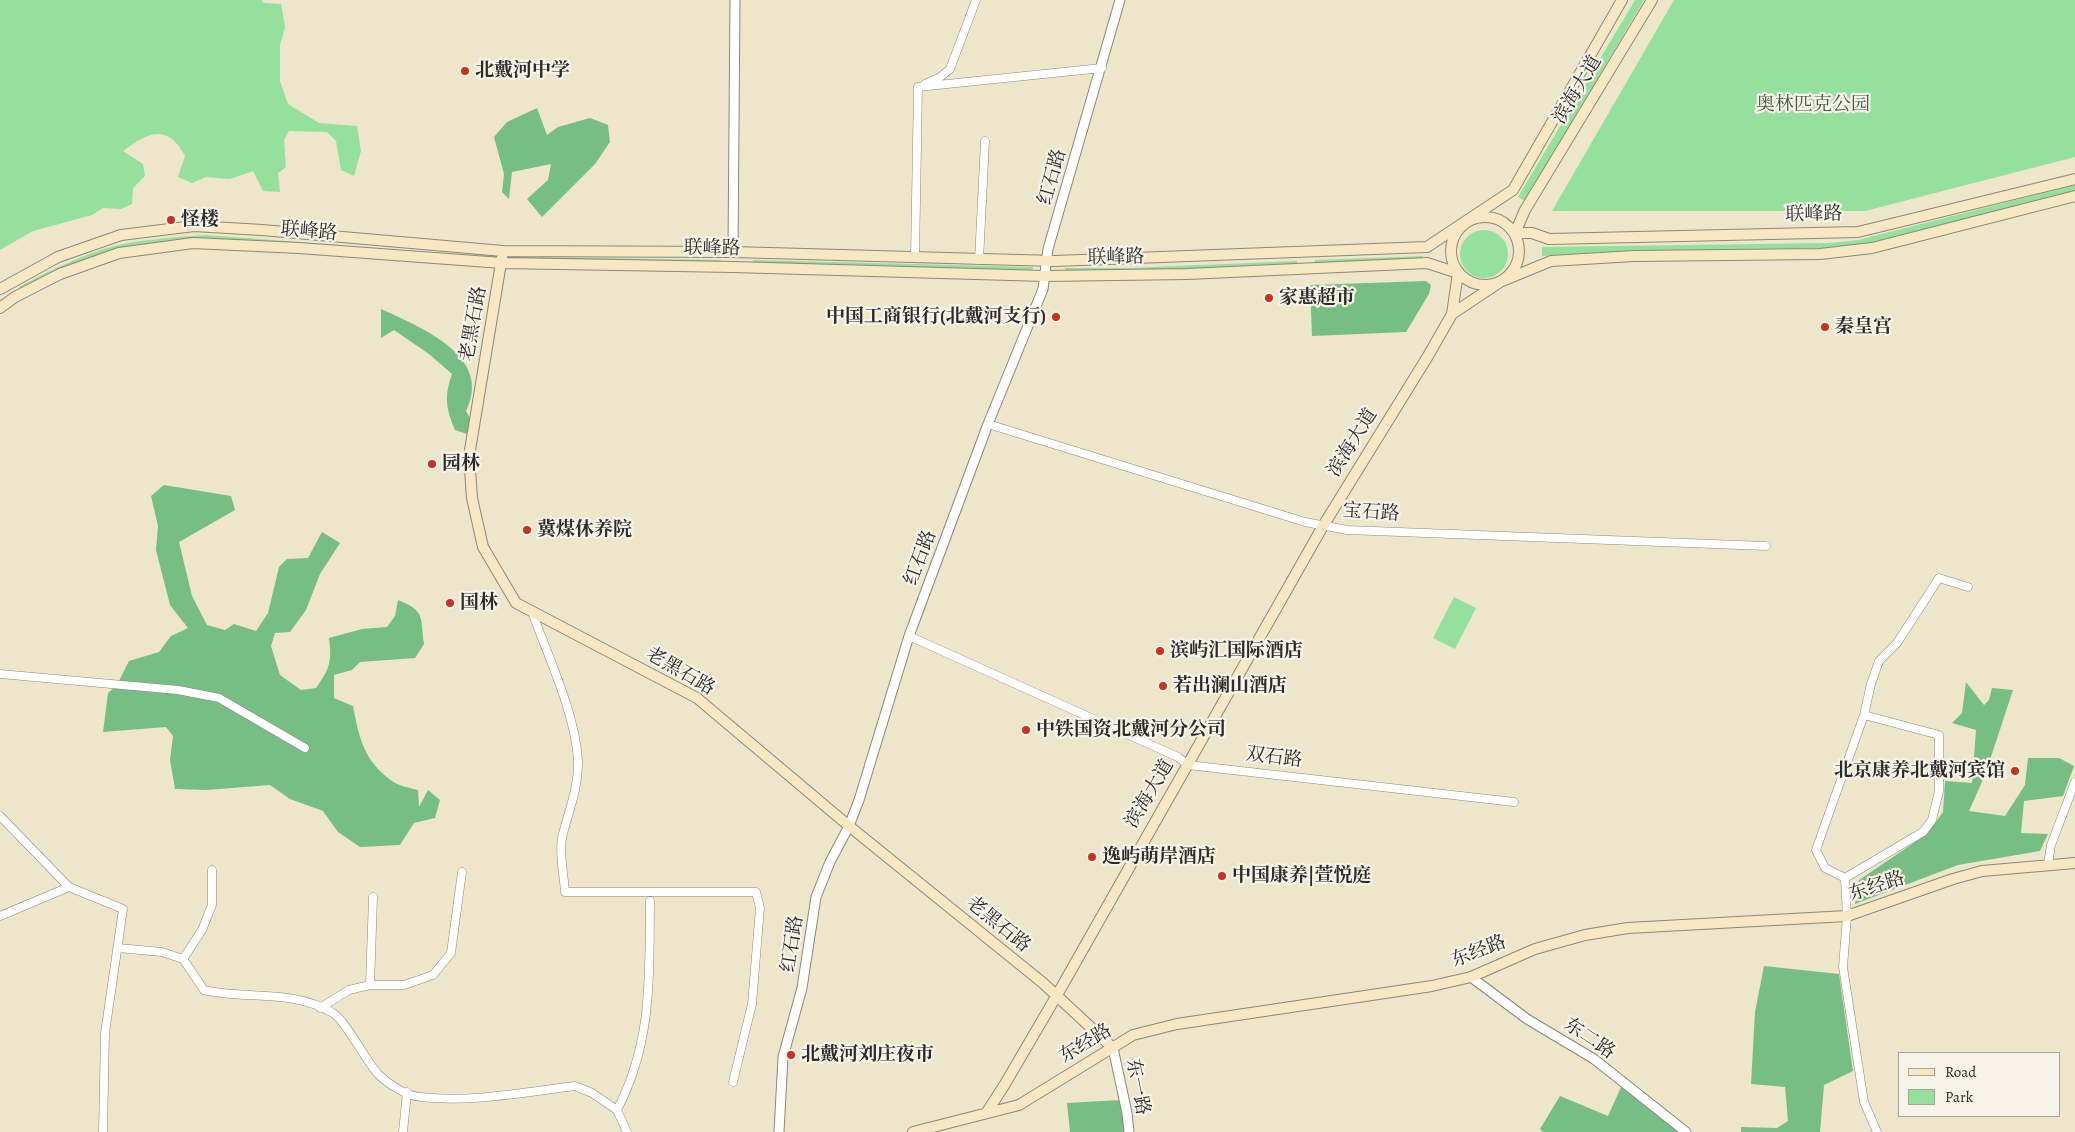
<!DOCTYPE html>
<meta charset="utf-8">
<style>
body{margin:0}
#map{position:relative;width:2075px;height:1132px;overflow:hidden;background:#ede6ca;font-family:Alegreya,serif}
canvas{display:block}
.legend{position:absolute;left:1898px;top:1052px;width:162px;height:65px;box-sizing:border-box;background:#f7f3e8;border:1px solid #a5a39c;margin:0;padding:6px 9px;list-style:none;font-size:15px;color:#2b2b2b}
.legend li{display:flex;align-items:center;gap:10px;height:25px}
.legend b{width:25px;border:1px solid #a5a39c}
</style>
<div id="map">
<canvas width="2075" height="1132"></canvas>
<ul class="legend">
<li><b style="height:6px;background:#f7e8c3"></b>Road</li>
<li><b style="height:14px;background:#94e09c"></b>Park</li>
</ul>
</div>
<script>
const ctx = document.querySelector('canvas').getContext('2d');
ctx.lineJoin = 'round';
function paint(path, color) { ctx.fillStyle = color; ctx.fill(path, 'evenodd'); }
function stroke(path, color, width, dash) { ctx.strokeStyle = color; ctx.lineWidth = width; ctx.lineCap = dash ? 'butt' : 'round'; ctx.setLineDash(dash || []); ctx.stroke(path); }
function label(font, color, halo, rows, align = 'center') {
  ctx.font = font + ' Alegreya,"Noto Serif SC",serif'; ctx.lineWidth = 4.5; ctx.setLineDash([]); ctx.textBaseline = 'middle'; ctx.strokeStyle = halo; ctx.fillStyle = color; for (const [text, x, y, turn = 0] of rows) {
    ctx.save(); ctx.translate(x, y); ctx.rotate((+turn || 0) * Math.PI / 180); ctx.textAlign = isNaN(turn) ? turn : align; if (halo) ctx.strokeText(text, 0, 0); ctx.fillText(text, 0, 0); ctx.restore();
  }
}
paint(new Path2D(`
 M0,0H262L263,3L281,4L285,27L280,45V81L288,104L319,123L357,126L361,151L354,176L341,170L336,141L327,132L289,131L284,140L286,167L278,173L280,192L263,191L253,171L230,179L206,177L192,183L178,177L185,156C167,122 147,133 123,151L143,164L145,176L133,188L132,204L121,209L103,208L92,215L33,231L0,250Z
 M1635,0H1644L1525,201L1518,197Z
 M1674,0H2075V157L1865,211H1552Z
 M2075,185V192L1899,238L1861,245L1833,248L1641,251L1542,256V247L1830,243L1858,240Z
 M1460 254a24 24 0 1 1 48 0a24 24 0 1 1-48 0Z
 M206,235L339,245V249L165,242L21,290L19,287C49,271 81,255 114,246C144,239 176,237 206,235Z
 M1423,256V260L1315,265V260Z
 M539,257L721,260V264L538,262Z
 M753,260L1033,267L1032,271L753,264Z
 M1297,261V265L1129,272L1065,271V268H1129Z
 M1454,597L1476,608L1455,649L1433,638Z`), '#94e09c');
paint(new Path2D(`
 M537,108L547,135L558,127L590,118L608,125L610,142L595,164L542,217L527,199L548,180L551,164L512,172L509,199L502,192L504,174L494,137L507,122Z
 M1426,281L1431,285L1429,294L1406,332L1312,336L1310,285Z
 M381,309C420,327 494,356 466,411L472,422L467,434L455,430C446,408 444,397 452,374L429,354L394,330L381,338Z
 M164,485L231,496L235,510L179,542L192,596L207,625L225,630L234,624L256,631L268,613L279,567L287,559L308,558L322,532L340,543L320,574L306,610L290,632L275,633L271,646L280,675L301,690L316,688C330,668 332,662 329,638L362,629L387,627L395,616L398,600C426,611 420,617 424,644L415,658L360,662L352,670L334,675V698L353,706C359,738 364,761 392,781C399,786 410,788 418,790L419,807L428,790L440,800L435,818L414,823L400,845L360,847L338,832L323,811L290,799L270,785L206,790L175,789L170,760L173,736L166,727L103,732L108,693L117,685L129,661L159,652L171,636L188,628L170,605L156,550L158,526L151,496Z
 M1966,682L1984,705L1989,700L1992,688L2013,690L1985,775L1969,811L2005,816L2025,785L2028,758H2059L2074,766L2063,796L2024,801L2021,833L2048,834L2040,851L1958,865L1855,904L1859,880L1927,834L1943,812L1945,781L1972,783L1976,730L1952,723L1962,713Z
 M1764,966L1839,974L1853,1071L1824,1085L1820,1132H1741V1127L1777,1128L1788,1121L1785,1087L1751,1084L1755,1012Z
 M1622,1085L1680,1132H1543L1540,1129L1560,1096L1608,1116Z
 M1121,1100L1125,1132H1070L1067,1103Z`), '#77be84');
const minor = new Path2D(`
 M925,84L939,78L950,69L976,0
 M915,257L918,87L1102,68
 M979,260L985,141
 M988,424L1305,522L1347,530L1766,546
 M532,612C548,656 575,713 578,760C579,788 568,812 562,838C559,855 564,875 565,892H756L760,908L752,1004L733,1082
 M909,636L1178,757L1188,765L1514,802
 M0,674L178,690L219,698L305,748
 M1864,715L1939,735V791L1932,820L1923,832L1845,878L1847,916L1843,967L1864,1102L1877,1132
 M0,816L69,887L123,909L105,1033L103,1132
 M2048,865L2051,845L2075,782
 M1845,878L1825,868L1816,850L1864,715L1871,684L1879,661L1897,643L1939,578L1968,587
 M0,916L69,887
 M118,948L162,952L183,959L204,990C247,1000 293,989 333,1013C347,1022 364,1059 378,1074C388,1084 406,1096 421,1097C470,1103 526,1092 575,1086L592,1093L617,1110L627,1132
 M183,959L202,930L212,905V870
 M370,985L373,897
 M320,1008L349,990L370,985H404L433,975L451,953L462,872
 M617,1110C653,1041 649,976 650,901
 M403,1132L407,1092`);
const tertiary = new Path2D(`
 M733,252L735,0
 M1471,977L1527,1019L1594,1059L1686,1132
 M1113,1048L1127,1113L1129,1132
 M779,1132L783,1057L802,988L816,897L830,862L849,826L859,800L909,636L988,424L1043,289L1048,249L1120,0`);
const secondary = new Path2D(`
 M1652,0L1525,210L1515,233H1532L1549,239L1858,232L2075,179
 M1451 251a34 34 0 1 1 68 0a34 34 0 1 1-68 0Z
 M502,257L469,456L472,498L483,547L516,603L697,698L849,826L1043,983L1113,1048
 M0,289L58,257L121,235L194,226L262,230L503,251L733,252L1055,261L1427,247L1513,190L1622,0
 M0,308L15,297L60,274L119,253L193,243L299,248L502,263L733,267L1045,276L1187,274L1427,263L1458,273L1452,314L1428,356L1323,526L1057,995L1005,1084L987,1112
 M1452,314L1500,282L1551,261L1634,256L1820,254L1872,248L2075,196
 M913,1132L1019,1105L1133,1035L1177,1024L1432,986L1471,977L1535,949L1585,935L1628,928L1847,916L1953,879L1982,871L2075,863`);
stroke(minor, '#8c887a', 9);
stroke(tertiary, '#8c887a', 11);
stroke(secondary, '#8c887a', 12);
stroke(minor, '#fff', 8);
stroke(tertiary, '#fff', 9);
stroke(secondary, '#f7e8c3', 10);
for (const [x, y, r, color] of [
 [465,71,5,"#c8321e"],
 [171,220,5,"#c8321e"],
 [1269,298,5,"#c8321e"],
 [1056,317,5,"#c8321e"],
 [1825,327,5,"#c8321e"],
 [432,464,5,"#c8321e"],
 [527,530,5,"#c8321e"],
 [450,603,5,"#c8321e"],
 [1160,651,5,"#c8321e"],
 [1163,686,5,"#c8321e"],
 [1026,730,5,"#c8321e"],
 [2015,771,5,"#c8321e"],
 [1092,857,5,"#c8321e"],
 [1222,876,5,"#c8321e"],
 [791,1055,5,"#c8321e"]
]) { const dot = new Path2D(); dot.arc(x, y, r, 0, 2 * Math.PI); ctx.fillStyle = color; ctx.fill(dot); stroke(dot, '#f7f3e8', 2); }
label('bold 19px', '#2b2b2b', '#f7f3e8', [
 ["北戴河中学",475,71],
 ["怪楼",181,220],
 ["家惠超市",1279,298],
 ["中国工商银行(北戴河支行)",1046,317,"right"],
 ["秦皇宫",1835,327],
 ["园林",442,464],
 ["冀煤休养院",537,530],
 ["国林",460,603],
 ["滨屿汇国际酒店",1170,651],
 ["若出澜山酒店",1173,686],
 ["中铁国资北戴河分公司",1036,730],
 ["北京康养北戴河宾馆",2005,771,"right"],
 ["逸屿萌岸酒店",1102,857],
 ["中国康养|萱悦庭",1232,876],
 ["北戴河刘庄夜市",801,1055]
], 'left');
label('19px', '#2b2b2b', '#f7f3e8', [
 ["滨海大道",1578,90,-59],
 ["红石路",1053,177,-74],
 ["联峰路",1814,215,-1],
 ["联峰路",309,232,5],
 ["联峰路",712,249,1],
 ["联峰路",1116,258,-1],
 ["老黑石路",474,324,-80],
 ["滨海大道",1353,443,-58],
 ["宝石路",1371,513,4],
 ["红石路",921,558,-69],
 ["老黑石路",680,672,30],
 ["双石路",1274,758,7],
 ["滨海大道",1150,794,-59],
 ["东经路",1877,887,-18],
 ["老黑石路",998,925,39],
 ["红石路",793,944,-81],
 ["东经路",1479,952,-21],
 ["东二路",1589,1039,34],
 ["东经路",1086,1044,-31],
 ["东一路",1137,1087,79]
]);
label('19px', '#455847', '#f7f3e8', [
 ["奥林匹克公园",1813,105]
]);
</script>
